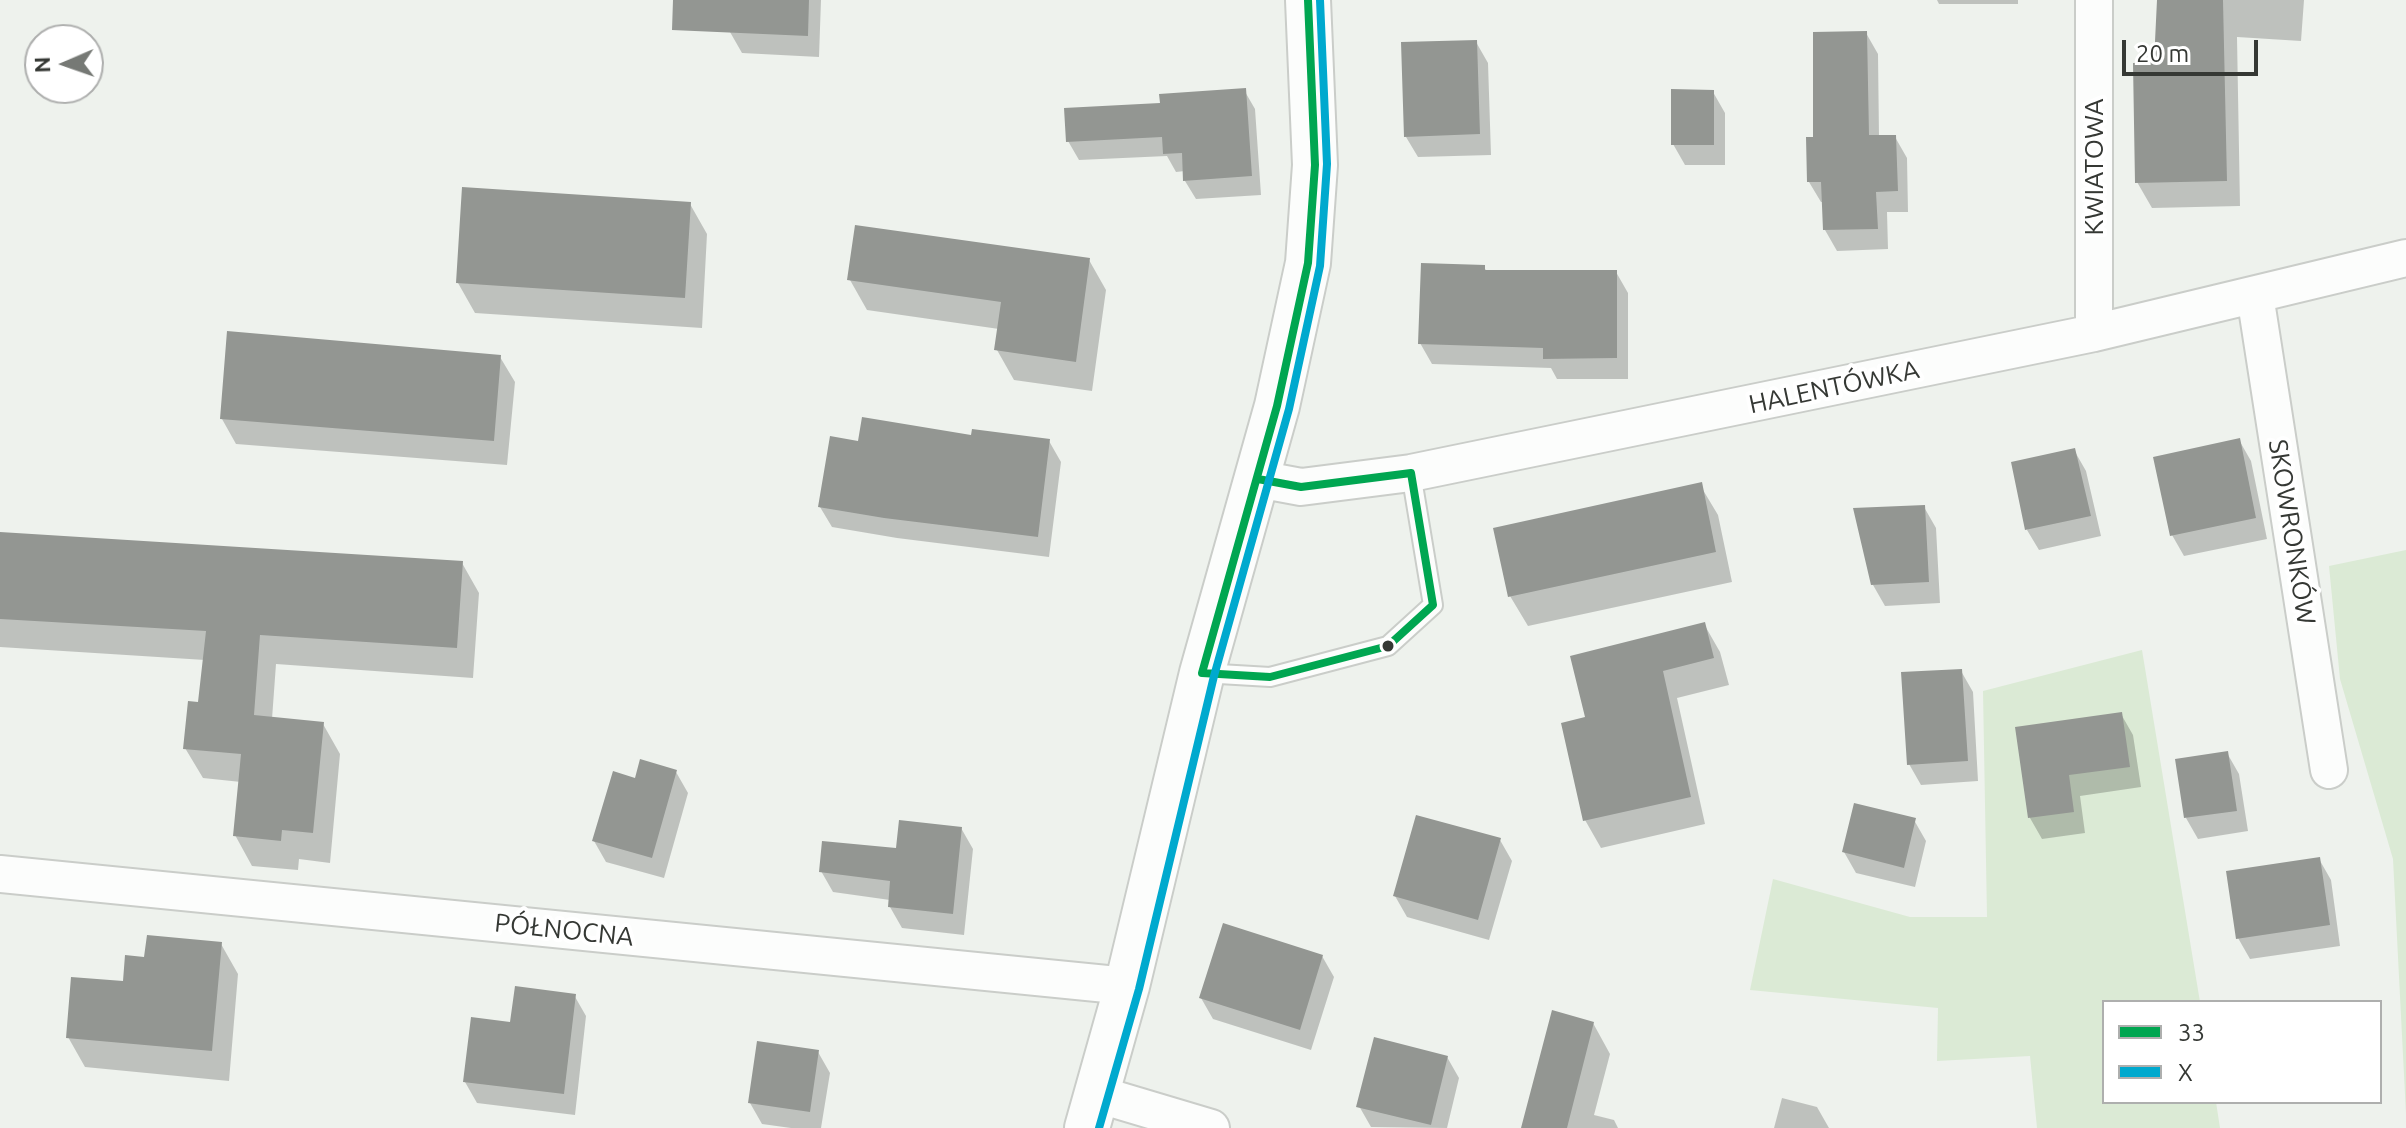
<!DOCTYPE html>
<meta charset="utf-8">
<style>
body{margin:0}
#map{position:relative;width:2406px;height:1128px;overflow:hidden;background:#eef2ed;font-family:Ubuntu,sans-serif}
canvas{display:block}
.legend{position:absolute;left:2102px;top:1000px;width:280px;height:104px;box-sizing:border-box;background:#fff;border:2px solid #aeafae;margin:0;padding:10px 14px;list-style:none;font-size:24px;color:#353834}
.legend li{display:flex;align-items:center;gap:16px;height:40px}
.legend b{width:40px;border:2px solid #aeafae}
.north{position:absolute;left:24px;top:24px;width:80px;height:80px;box-sizing:border-box;background:#fff;border:2px solid #aeafae;border-radius:50%;rotate:268deg;font-size:22px;font-weight:700;line-height:32px;text-align:center;color:#353834}
.north::after{content:'';display:block;margin:auto;width:28px;height:36px;background:#767975;clip-path:polygon(50% 0,100% 100%,50% 72%,0 100%)}
.scale{position:absolute;left:2122px;top:40px;width:136px;height:36px;box-sizing:border-box;border:4px solid #353834;border-top:0;padding-left:10px;font-size:24px;line-height:28px;white-space:nowrap;color:#353834;-webkit-text-stroke:6px #fff;paint-order:stroke}
</style>
<div id="map">
<canvas width="2406" height="1128"></canvas>
<ul class="legend">
<li><b style="height:10px;background:#00a651"></b>33</li>
<li><b style="height:10px;background:#00a9ce"></b>X</li>
</ul>
<div class="north">N</div>
<div class="scale">20 m</div>
</div>
<script>
const ctx = document.querySelector('canvas').getContext('2d');
ctx.lineJoin = 'round';
function paint(path, color) { ctx.fillStyle = color; ctx.fill(path, 'evenodd'); }
function stroke(path, color, width, dash) { ctx.strokeStyle = color; ctx.lineWidth = width; ctx.lineCap = dash ? 'butt' : 'round'; ctx.setLineDash(dash || []); ctx.stroke(path); }
function label(font, color, halo, rows, align = 'center') {
  ctx.font = font + ' Ubuntu,sans-serif'; ctx.lineWidth = 8; ctx.setLineDash([]); ctx.textBaseline = 'middle'; ctx.strokeStyle = halo; ctx.fillStyle = color; for (const [text, x, y, turn = 0] of rows) {
    ctx.save(); ctx.translate(x, y); ctx.rotate((+turn || 0) * Math.PI / 180); ctx.textAlign = isNaN(turn) ? turn : align; if (halo) ctx.strokeText(text, 0, 0); ctx.fillText(text, 0, 0); ctx.restore();
  }
}
paint(new Path2D(`
 M2406,550V1114L2393,859L2340,679L2329,566Z
 M2142,650L2200,1002H2104V1102H2216L2220,1128H2037L2030,1056L1937,1061L1938,1008L1750,990L1773,879L1910,917H1987L1983,691Z`), '#dbead5');
paint(new Path2D(`
 M731,0H821L819,57L742,53L730,32Z
 M1937,0H2018V4H1939Z
 M2159,0H2304L2301,41L2237,37L2240,206L2152,208L2137,182L2156,64Z
 M1866,33L1878,54L1879,137H1895L1907,158L1908,212H1887L1888,249L1837,251L1825,230L1824,202H1821L1809,182L1815,139Z
 M1476,42L1488,63L1491,155L1418,157L1406,137Z
 M1244,90L1255,109L1261,195L1196,199L1185,181V171L1176,172L1167,156L1079,160L1068,141L1162,105Z
 M1713,92L1725,113V165H1685L1673,144Z
 M690,204L707,234L702,328L475,313L458,283Z
 M1089,260L1106,290L1092,391L1014,380L997,350L999,329L867,310L850,280Z
 M1484,267L1487,272H1616L1628,293V379H1557L1551,368L1432,364L1420,343Z
 M500,357L515,382L507,465L236,444L222,419Z
 M973,437L1049,441L1061,462L1049,557L897,538L832,527L820,507L859,443Z
 M2239,440L2251,461L2267,539L2184,556L2172,535Z
 M2074,450L2086,471L2101,536L2039,550L2027,530Z
 M1700,485L1718,515L1732,582L1528,626L1510,596Z
 M1924,507L1936,528L1940,603L1885,606L1873,585Z
 M0,534L462,563L479,593L473,678L276,664L272,719L323,724L340,754L330,863L299,859L298,870L252,866L235,835L241,782L203,778L185,748L200,704L205,660L0,647Z
 M1704,624L1720,652L1729,685L1677,698L1705,824L1601,848L1585,820L1587,719Z
 M1961,671L1973,692L1978,781L1921,785L1909,764Z
 M2121,714L2133,735L2141,787L2080,796L2085,833L2042,839L2030,818L2017,729Z
 M2227,753L2239,774L2248,831L2198,839L2186,818Z
 M676,772L688,793L664,878L606,862L594,841L636,780Z
 M1914,820L1926,841L1915,887L1856,873L1844,852Z
 M961,828L973,849L964,935L902,928L890,907V900L833,892L821,871L898,850Z
 M1500,840L1512,861L1489,940L1407,917L1395,896Z
 M2319,859L2331,880L2340,946L2250,959L2238,938Z
 M221,944L238,974L229,1081L85,1067L68,1037L125,984L146,959Z
 M1322,956L1334,977L1311,1050L1213,1019L1201,998Z
 M574,995L586,1016L575,1115L477,1103L465,1082L512,1025Z
 M1593,1023L1610,1054L1594,1115L1614,1120L1618,1128H1523Z
 M818,1052L830,1073L821,1128H791L762,1124L750,1103Z
 M1447,1057L1459,1078L1447,1128L1371,1127L1359,1106Z
 M1782,1098L1817,1107L1829,1128H1774Z`), '#0003');
paint(new Path2D(`
 M673,0H809L808,36L672,30Z
 M2157,0H2223L2227,181L2135,183L2133,63L2154,62Z
 M1867,31L1869,135H1896L1898,191L1876,192L1878,229L1823,230L1821,182H1807L1806,137H1813V32Z
 M1477,40L1480,134L1404,137L1401,42Z
 M1246,88L1252,176L1183,181L1182,153L1163,154L1162,137L1066,142L1064,108L1160,103L1159,94Z
 M1671,89L1714,90V145H1671Z
 M462,187L691,202L685,298L456,283Z
 M855,225L1090,258L1076,362L994,350L1001,302L847,280Z
 M1421,263L1485,265V270H1617V358L1543,359V348L1418,344Z
 M227,331L501,355L494,441L220,419Z
 M862,417L971,435L972,429L1050,439L1038,537L884,518L818,507L830,436L858,441Z
 M2240,438L2256,518L2170,536L2153,457Z
 M2075,448L2091,516L2025,530L2011,462Z
 M1702,482L1716,552L1508,597L1493,528Z
 M1925,505L1929,582L1871,585L1853,508Z
 M0,532L463,561L457,648L260,635L254,715L324,722L313,833L282,830L281,841L233,836L241,754L183,749L188,701L198,702L206,631L0,619Z
 M1705,622L1714,658L1663,671L1691,797L1583,821L1561,723L1585,717L1570,656Z
 M1962,669L1968,761L1907,765L1901,672Z
 M2122,712L2130,767L2069,775L2074,812L2028,818L2015,727Z
 M2228,751L2237,811L2184,818L2175,759Z
 M640,759L677,770L652,858L592,841L613,771L635,778Z
 M1854,803L1916,818L1904,868L1842,852Z
 M1416,815L1501,838L1478,920L1393,896Z
 M899,820L962,827L953,914L888,907L890,881L819,872L822,841L896,848Z
 M2320,857L2330,925L2236,939L2226,871Z
 M1223,923L1323,955L1300,1030L1199,998Z
 M147,935L222,942L212,1051L66,1038L71,977L123,981L125,955L144,957Z
 M515,986L576,994L564,1094L463,1082L471,1017L510,1022Z
 M1552,1010L1594,1022L1567,1128H1521Z
 M1374,1037L1448,1056L1431,1125L1356,1107Z
 M757,1041L819,1050L810,1112L748,1103Z`), '#939692');
const lane = new Path2D(`
 M1202,673L1270,677L1388,646L1433,605L1411,473`);
const street = new Path2D(`
 M2094,0V333
 M2255,295L2329,770
 M1258,479L1301,487L1411,473L2094,333L2406,258
 M0,874L1127,986
 M1097,1094L1211,1128`);
const secondary = new Path2D(`
 M1087,1128L1127,986L1202,673L1277,406L1308,263L1315,165L1308,0`);
stroke(lane, '#cacdc9', 22);
stroke(street, '#cacdc9', 40);
stroke(secondary, '#cacdc9', 48);
stroke(lane, '#fcfdfc', 18);
stroke(street, '#fcfdfc', 36);
stroke(secondary, '#fcfdfc', 44);
stroke(new Path2D(`
 M1258,479L1301,487L1411,473L1433,605L1388,646L1270,677L1202,673L1277,406L1308,263L1315,165L1308,0`), '#00a651', 8);
stroke(new Path2D(`
 M1099,1128L1139,989L1214,676L1289,409L1320,266L1327,164L1320,0`), '#00a9ce', 8);
for (const [x, y, r, color] of [
 [1388,646,7,"#353834"]
]) { const dot = new Path2D(); dot.arc(x, y, r, 0, 2 * Math.PI); ctx.fillStyle = color; ctx.fill(dot); stroke(dot, '#fff', 3); }
label('26px', '#353834', '#fff', [
 ["KWIATOWA",2094,167,-90],
 ["HALENTÓWKA",1834,387,-12],
 ["SKOWRONKÓW",2292,532,81],
 ["PÓŁNOCNA",564,930,6]
]);
</script>
